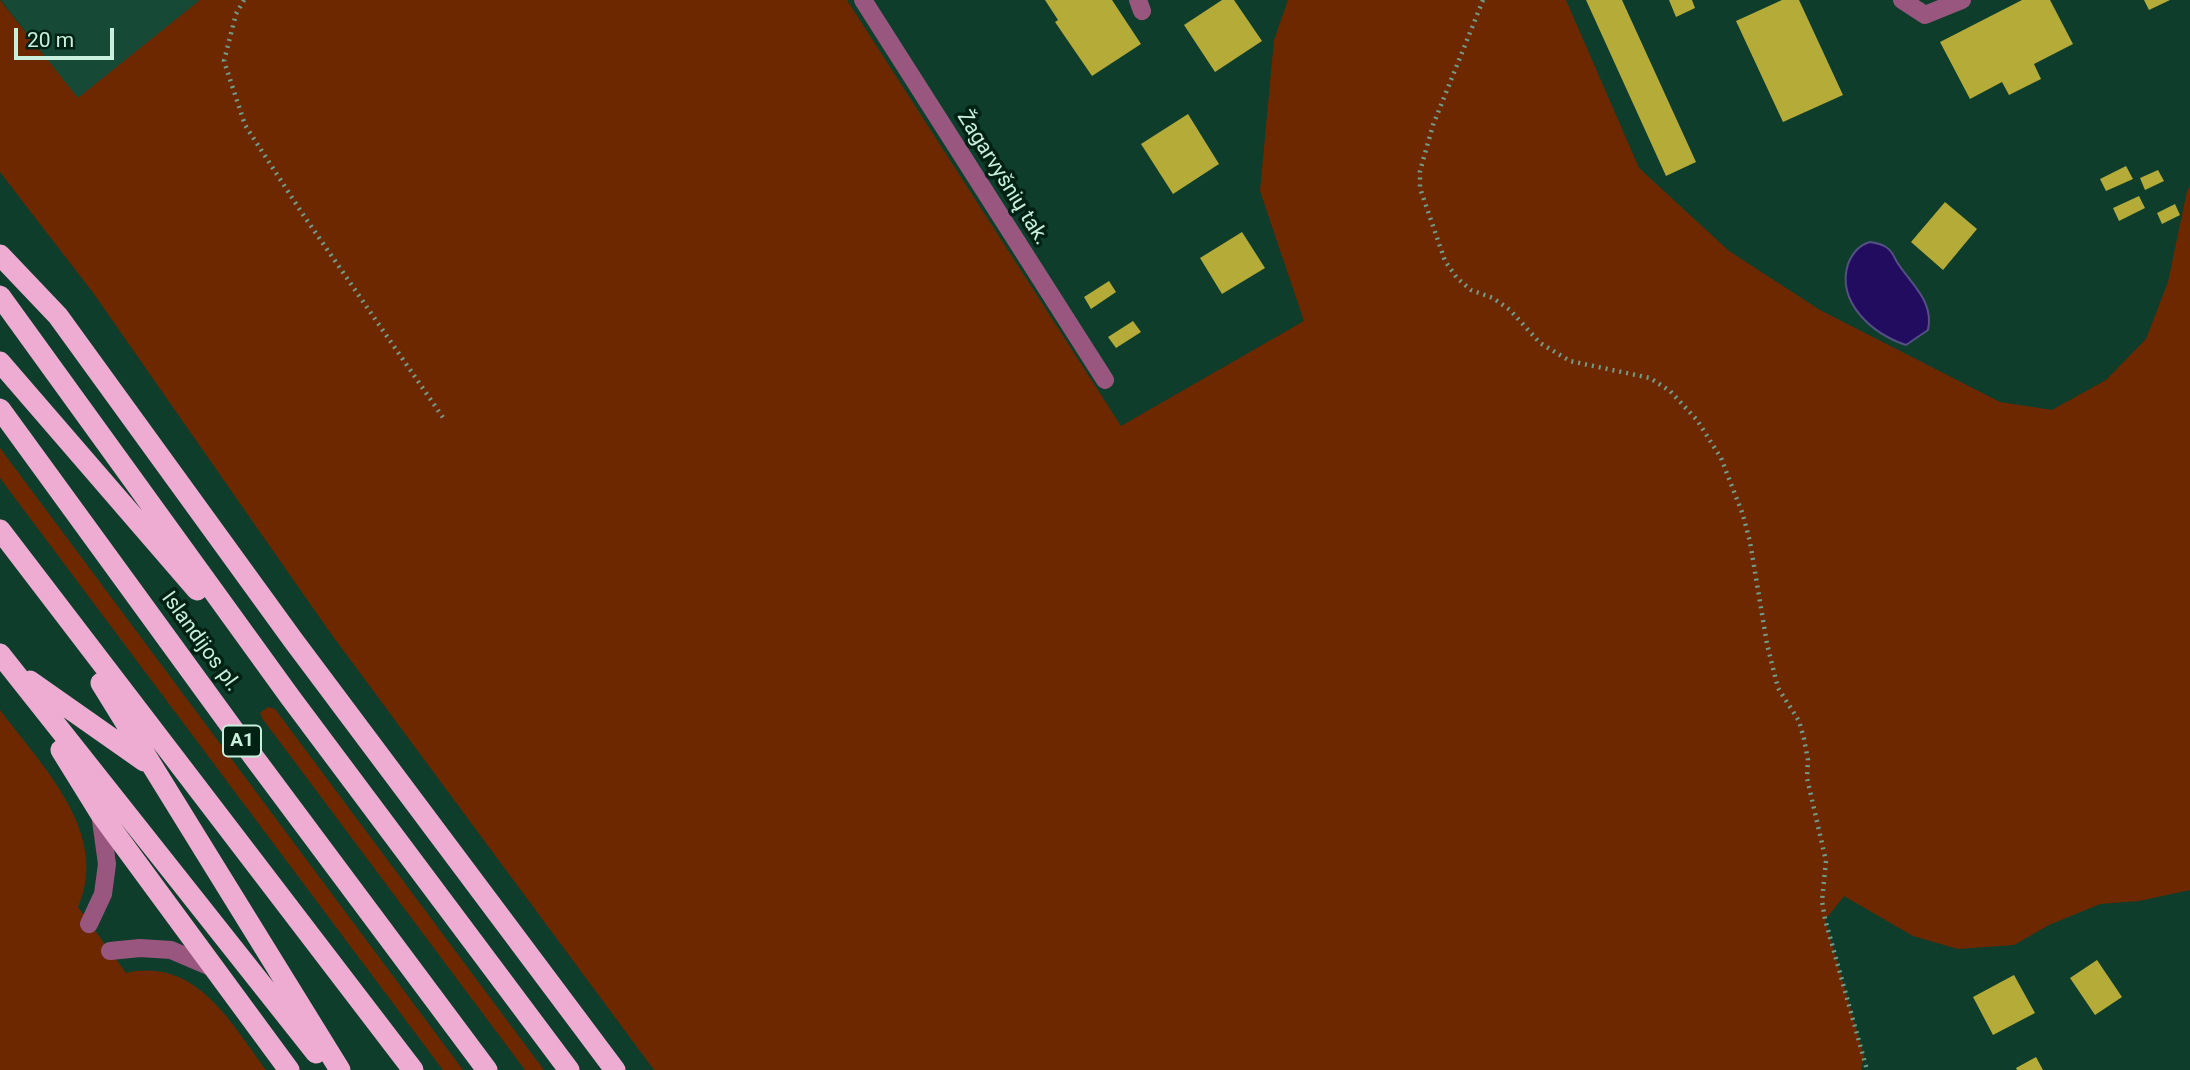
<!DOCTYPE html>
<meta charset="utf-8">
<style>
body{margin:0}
#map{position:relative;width:2190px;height:1070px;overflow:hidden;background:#0e3d2b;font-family:Roboto,sans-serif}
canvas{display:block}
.scale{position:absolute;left:14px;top:28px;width:100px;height:32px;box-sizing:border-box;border:4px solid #c8f0dc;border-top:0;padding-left:9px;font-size:21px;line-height:24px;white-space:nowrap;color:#c8f0dc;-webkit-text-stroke:5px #002215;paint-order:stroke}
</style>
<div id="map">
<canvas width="2190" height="1070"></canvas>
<div class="scale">20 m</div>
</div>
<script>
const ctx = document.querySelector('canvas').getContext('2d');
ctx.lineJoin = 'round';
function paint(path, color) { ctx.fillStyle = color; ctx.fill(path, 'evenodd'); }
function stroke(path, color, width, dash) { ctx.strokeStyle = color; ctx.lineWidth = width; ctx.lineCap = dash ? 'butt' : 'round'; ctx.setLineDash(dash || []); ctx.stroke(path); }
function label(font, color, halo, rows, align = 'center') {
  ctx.font = font + ' Roboto,sans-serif'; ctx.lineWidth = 7; ctx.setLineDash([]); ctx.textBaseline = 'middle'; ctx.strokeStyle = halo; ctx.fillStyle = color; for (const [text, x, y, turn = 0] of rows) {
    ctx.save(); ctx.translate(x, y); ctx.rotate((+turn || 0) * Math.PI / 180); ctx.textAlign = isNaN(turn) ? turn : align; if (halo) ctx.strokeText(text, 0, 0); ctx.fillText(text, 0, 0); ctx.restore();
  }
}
paint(new Path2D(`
 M1,0H200L78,99Z`), '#164a36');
paint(new Path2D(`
 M0,0L78,98L200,0H847L1121,426L1304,321L1260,191L1274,40L1288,0H1566L1639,168L1729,251L1820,310L2000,402L2052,410L2106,380L2146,339L2168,282L2187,191L2190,186V890L2139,901L2100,904L2049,925L2014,945L1958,949L1913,936L1844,896L1825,920L1864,1056L1861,1070H654L329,631L94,294L0,172Z
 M0,448L463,1070H443L0,478Z
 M268,707L275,709L544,1070H525L262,718L260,713Z
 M0,710C41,765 111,833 78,907L126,973C196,957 231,1023 266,1070H0Z`), '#6e2800');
const water = new Path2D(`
 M1870,242C1876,243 1882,244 1886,247C1894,252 1894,259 1899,265C1913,286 1934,302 1928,330L1906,345C1873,334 1836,303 1848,264C1852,254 1859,245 1870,242Z`);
paint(water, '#220c5f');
stroke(water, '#545084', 2);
paint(new Path2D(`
 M1045,0H1112L1141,44L1092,76L1055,22L1058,20Z
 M1222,0H1234L1262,41L1215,72L1184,25Z
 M1586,0H1622L1696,162L1666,176Z
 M1669,0H1692L1695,8L1676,17Z
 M1782,0H1799L1843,95L1783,122L1736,21Z
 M2022,0H2050L2073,44L2034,64L2041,79L2009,95L2002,82L1970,99L1940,42Z
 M2144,0H2170L2149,10Z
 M1188,114L1219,164L1173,194L1141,144Z
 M2126,166L2133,179L2106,191L2100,179Z
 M2158,170L2164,181L2145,190L2140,178Z
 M2139,196L2145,208L2119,221L2113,208Z
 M1945,202L1977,229L1943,270L1911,242Z
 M2175,204L2180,215L2162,224L2157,213Z
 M1242,232L1265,268L1222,294L1200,258Z
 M1109,281L1116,292L1091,309L1084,297Z
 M1133,321L1141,332L1116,348L1108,337Z
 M2097,960L2122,997L2095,1015L2070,978Z
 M2014,975L2035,1013L1993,1035L1973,997Z
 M2036,1057L2043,1070H2017L2016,1068Z`), '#b5ab38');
stroke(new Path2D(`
 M244,0L236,14L224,61L245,125L302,213L444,419
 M1483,0L1433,125L1420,171V188L1445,261L1457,278L1471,290L1493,298L1510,310L1540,343L1570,361L1650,378L1670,391L1697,420L1721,458L1743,515L1750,542L1767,644L1778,688L1799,721L1804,739L1808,760L1807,778L1826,861L1822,901L1825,919L1867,1070`), '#719c89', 4.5, [2, 5]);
stroke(new Path2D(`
 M863,0L1105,380
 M1138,0L1142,11
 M1902,0L1925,15L1962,0
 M89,924L103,894L107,864L100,813
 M110,951L140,948L171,950L213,968`), '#99577f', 18);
stroke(new Path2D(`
 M0,255L58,316L293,640L615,1070
 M0,296L290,697L569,1070
 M0,362L197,590
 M0,409L238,736L487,1070
 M0,530L413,1070
 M0,654L316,1053
 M30,681L144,761
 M101,683L340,1070
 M61,750L100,813L289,1070`), '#eeacd2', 21);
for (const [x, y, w] of [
 [242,741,38]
]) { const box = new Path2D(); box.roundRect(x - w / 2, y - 15.5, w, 31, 5); ctx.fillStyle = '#002215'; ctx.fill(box); stroke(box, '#c8f0dc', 2); }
label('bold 19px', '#c8f0dc', null, [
 ["A1",242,741]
]);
label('21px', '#c8f0dc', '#002215', [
 ["Žagarvyšnių tak.",1002,178,58],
 ["Islandijos pl.",200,642,54]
]);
</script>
